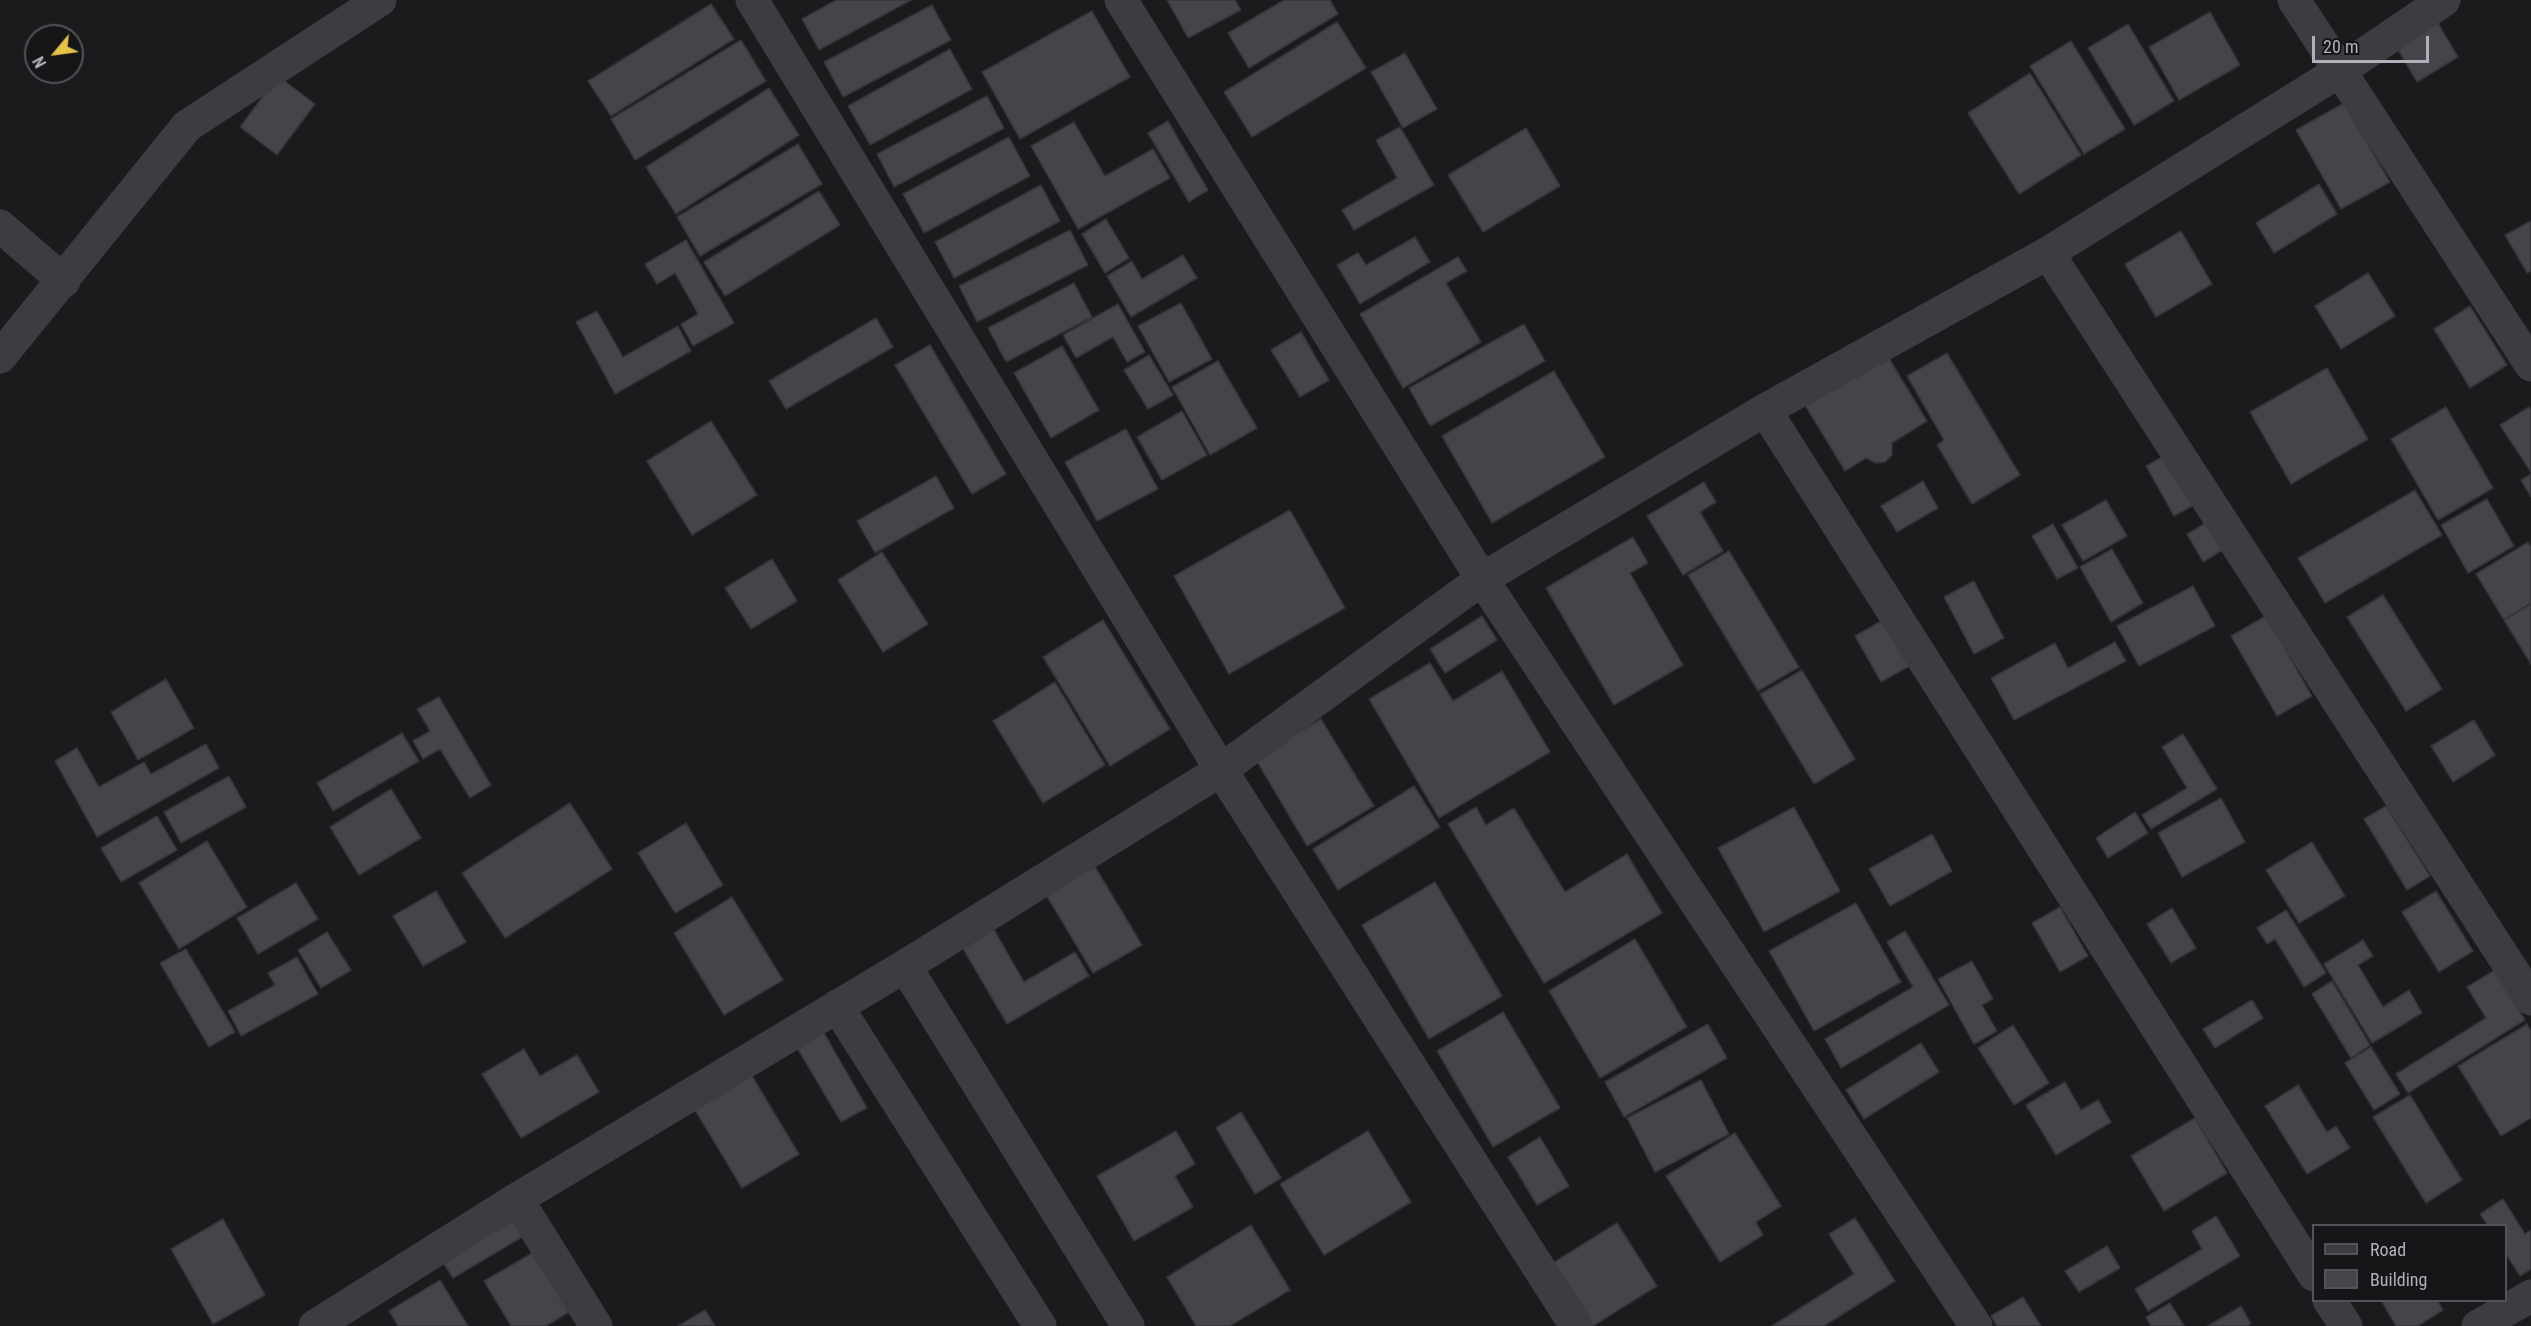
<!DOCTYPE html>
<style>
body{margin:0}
#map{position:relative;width:2531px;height:1326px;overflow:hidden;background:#1b1a1c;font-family:"Roboto Condensed",sans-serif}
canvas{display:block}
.legend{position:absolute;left:2312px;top:1224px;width:195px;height:78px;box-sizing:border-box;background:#161517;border:2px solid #535359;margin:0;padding:8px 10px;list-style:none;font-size:18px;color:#aeb0bb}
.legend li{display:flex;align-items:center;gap:12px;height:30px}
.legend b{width:30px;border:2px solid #535359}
.north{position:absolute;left:24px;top:24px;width:60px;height:60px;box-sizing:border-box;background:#161517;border:2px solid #535359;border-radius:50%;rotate:241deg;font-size:16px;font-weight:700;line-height:24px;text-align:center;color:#aeb0bb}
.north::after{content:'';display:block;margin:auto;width:21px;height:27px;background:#e5c24a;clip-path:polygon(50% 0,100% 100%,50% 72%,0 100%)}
.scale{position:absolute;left:2312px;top:36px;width:117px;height:27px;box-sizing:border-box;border:3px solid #aeb0bb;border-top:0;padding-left:8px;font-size:18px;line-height:21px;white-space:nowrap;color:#aeb0bb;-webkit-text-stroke:4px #161517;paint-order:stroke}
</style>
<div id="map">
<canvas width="2531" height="1326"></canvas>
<ul class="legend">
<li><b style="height:8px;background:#3c3c41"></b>Road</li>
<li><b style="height:16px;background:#454549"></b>Building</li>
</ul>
<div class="north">N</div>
<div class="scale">20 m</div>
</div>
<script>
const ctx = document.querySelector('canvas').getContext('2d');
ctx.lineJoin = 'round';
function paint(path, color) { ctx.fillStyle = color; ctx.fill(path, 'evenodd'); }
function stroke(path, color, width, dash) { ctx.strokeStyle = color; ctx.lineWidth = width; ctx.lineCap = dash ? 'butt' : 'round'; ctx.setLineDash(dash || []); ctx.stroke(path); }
const building = new Path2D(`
 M836,0H911L819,50L802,19Z
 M1167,0H1235L1241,10L1188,38Z
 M1284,0H1330L1338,14L1249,68L1228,33Z
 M711,4L734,39L611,116L588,81Z
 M932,5L951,40L843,97L824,62Z
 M1092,11L1130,77L1020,139L982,72Z
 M2210,12L2240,65L2179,100L2149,47Z
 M1337,22L1366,68L1252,137L1224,92Z
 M2438,23L2458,57L2417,82L2397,48Z
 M2128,24L2174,101L2134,125L2088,48Z
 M741,40L766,81L635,160L611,119Z
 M2071,41L2125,129L2084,154L2030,66Z
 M950,49L972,89L870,145L848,106Z
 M1405,53L1437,109L1403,128L1371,72Z
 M2030,73L2081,155L2019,194L1968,113Z
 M278,76L315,104L277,155L240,127Z
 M769,88L799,135L676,214L646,167Z
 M987,96L1004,128L894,187L877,154Z
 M2344,103L2390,182L2341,209L2296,130Z
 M1168,121L1208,190L1189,202L1148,133Z
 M1074,122L1105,176L1153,149L1170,178L1078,229L1031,146Z
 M1400,127L1434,185L1354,230L1342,210L1397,178L1376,140Z
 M1526,128L1560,186L1483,232L1448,175Z
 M1009,137L1030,176L924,233L903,194Z
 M798,144L822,184L700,256L677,217Z
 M2319,184L2337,214L2274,253L2256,223Z
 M1041,185L1060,221L954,278L935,242Z
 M819,191L840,225L725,296L704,262Z
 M1106,219L1129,258L1105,273L1082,234Z
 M2531,221V271L2527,273L2505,235Z
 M1070,230L1088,265L977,322L959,286Z
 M2181,231L2212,284L2156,317L2125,264Z
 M1415,237L1430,262L1360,304L1337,265L1358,253L1366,265Z
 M686,240L734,323L693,346L681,324L698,314L675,273L657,284L645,264Z
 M1183,255L1197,278L1131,317L1107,276L1132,261L1142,279Z
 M1458,257L1467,271L1446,283L1481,342L1403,388L1360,314Z
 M2368,273L2395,316L2341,349L2315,306Z
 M1074,283L1092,317L1006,362L988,328Z
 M1181,303L1212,359L1169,382L1138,326Z
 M1118,304L1145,352L1127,362L1113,337L1076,358L1063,335Z
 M2470,306L2507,365L2470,388L2434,329Z
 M597,311L623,357L678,326L691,351L615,394L576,322Z
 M876,318L893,347L786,409L769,381Z
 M1524,324L1545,361L1430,426L1409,388Z
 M1301,332L1329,380L1300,397L1271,350Z
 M930,345L1006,474L972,494L895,365Z
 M1062,346L1099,410L1051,438L1014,373Z
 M1947,353L2020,475L1972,504L1937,445L1944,440L1907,376Z
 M1149,355L1173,395L1148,409L1124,370Z
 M1887,355L1927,421L1892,443V455L1885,462L1876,463L1866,458L1845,471L1805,405Z
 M1218,361L1257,428L1210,455L1172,387Z
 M2327,368L2368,439L2291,484L2250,412Z
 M1554,371L1605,457L1492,523L1442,436Z
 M2446,407L2493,488L2438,520L2391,439Z
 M2529,407L2531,410V472L2500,425Z
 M1182,411L1207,455L1162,480L1137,437Z
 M711,421L757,495L692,535L647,461Z
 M1126,429L1158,489L1097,521L1065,462Z
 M2166,455L2194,505L2174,516L2146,466Z
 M2531,474V497L2521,480Z
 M936,476L954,508L875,553L857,521Z
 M1923,481L1938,508L1897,532L1881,506Z
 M1704,482L1716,502L1700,512L1723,551L1683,575L1647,516Z
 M2415,490L2442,535L2325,603L2298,558Z
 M2487,499L2514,546L2468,573L2441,525Z
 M2106,500L2127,536L2083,561L2062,525Z
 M1290,510L1345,608L1229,674L1174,576Z
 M2211,520L2227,547L2203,562L2187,534Z
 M2053,524L2078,568L2057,579L2032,536Z
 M1633,537L1648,563L1630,573L1683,665L1614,705L1546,588Z
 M2528,542L2531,547V603L2504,620L2476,574Z
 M2112,549L2143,603L2111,622L2080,567Z
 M1729,551L1799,667L1758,691L1688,575Z
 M882,552L928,624L883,652L838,580Z
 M772,559L797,601L751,629L725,588Z
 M1974,581L2004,638L1974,654L1944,597Z
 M2193,586L2215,626L2139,666L2117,626Z
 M2383,595L2442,689L2406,711L2347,617Z
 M2531,604V664L2504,620Z
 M1482,616L1497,640L1445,673L1430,649Z
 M2266,616L2312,696L2277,716L2231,636Z
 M1887,618L1913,664L1881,682L1855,636Z
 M1103,620L1170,729L1110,766L1043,657Z
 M2115,642L2126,661L2014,720L1991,678L2055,643L2068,668Z
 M1430,663L1453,701L1502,671L1550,752L1439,818L1369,699Z
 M1802,670L1855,759L1814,784L1760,694Z
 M166,679L194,728L138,760L111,712Z
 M1055,682L1105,765L1043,803L993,721Z
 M439,697L491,785L470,798L440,749L423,759L413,741L430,731L417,709Z
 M1321,719L1374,806L1307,846L1255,758Z
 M2474,720L2495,755L2453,782L2431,746Z
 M402,733L419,761L333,811L317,783Z
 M2183,734L2217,789L2151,829L2142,815L2187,788L2162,747Z
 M206,744L219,768L97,837L55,761L77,748L99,787L144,762L151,774Z
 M229,776L246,807L181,843L164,812Z
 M1414,786L1440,827L1338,890L1313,849Z
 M391,789L421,838L359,875L330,827Z
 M2221,798L2245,842L2182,877L2158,833Z
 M570,803L612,869L505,938L462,873Z
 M2386,806L2430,876L2407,890L2364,819Z
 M1476,807L1486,825L1514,808L1565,892L1627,854L1662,913L1544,983L1448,824Z
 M1794,807L1840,891L1764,932L1718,848Z
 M2135,812L2148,833L2108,858L2096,838Z
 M157,816L177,850L121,882L101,848Z
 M686,823L723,885L675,913L638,853Z
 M1932,834L1952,871L1890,906L1869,869Z
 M207,841L247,907L179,949L139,883Z
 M2312,842L2345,896L2299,923L2266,870Z
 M1094,865L1142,945L1093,973L1045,893Z
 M1435,882L1502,996L1429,1039L1362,925Z
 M296,883L318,919L258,954L237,918Z
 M436,891L466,942L423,966L393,916Z
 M2436,891L2473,951L2439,972L2402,912Z
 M732,897L783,980L724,1015L674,933Z
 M1856,903L1901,982L1814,1031L1769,951Z
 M2060,907L2088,956L2060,972L2032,923Z
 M2172,908L2196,948L2171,963L2147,924Z
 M2286,910L2326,973L2304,987L2275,939L2267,944L2257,928Z
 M992,926L1024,982L1075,952L1089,976L1007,1024L961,945Z
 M1905,931L1949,1005L1841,1068L1825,1039L1913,987L1887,942Z
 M327,932L351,970L321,988L298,950Z
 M1635,939L1687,1027L1600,1078L1549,991Z
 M2363,940L2373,956L2358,965L2383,1007L2409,990L2422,1013L2372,1043L2324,964Z
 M186,949L235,1032L209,1047L160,963Z
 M297,957L318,994L241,1036L228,1011L275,985L268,973Z
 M1972,961L1993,999L1982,1005L1997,1031L1974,1044L1938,979Z
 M2495,970L2525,1020L2408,1093L2396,1074L2486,1018L2467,987Z
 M2332,981L2370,1045L2351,1058L2312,994Z
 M2252,1000L2263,1018L2215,1048L2203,1029Z
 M1503,1012L1560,1108L1493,1147L1437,1051Z
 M1708,1024L1727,1058L1624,1117L1605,1082Z
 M2527,1024L2531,1031V1118L2501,1136L2458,1066Z
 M2013,1025L2049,1083L2014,1105L1978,1048Z
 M823,1031L867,1108L841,1122L796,1046Z
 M1921,1043L1939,1072L1864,1119L1846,1090Z
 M2371,1047L2400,1094L2374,1110L2345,1063Z
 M524,1049L540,1076L577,1055L599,1092L521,1138L482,1074Z
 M749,1071L799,1154L742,1188L692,1105Z
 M1701,1080L1729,1134L1655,1172L1627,1118Z
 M2065,1082L2081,1110L2098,1100L2111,1122L2056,1155L2026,1105Z
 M2298,1085L2327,1132L2336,1126L2350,1148L2307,1174L2265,1106Z
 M2410,1095L2462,1180L2426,1203L2373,1117Z
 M1241,1112L1281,1178L1255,1194L1216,1128Z
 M2195,1118L2227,1173L2164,1211L2131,1156Z
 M1176,1131L1195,1164L1175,1176L1193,1207L1134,1241L1097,1176Z
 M1368,1131L1411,1202L1324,1255L1280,1184Z
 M1735,1133L1781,1206L1756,1222L1763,1235L1720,1262L1666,1176Z
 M1540,1137L1569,1186L1537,1205L1508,1157Z
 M2503,1199L2525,1234L2531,1230V1269L2520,1276L2506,1254V1226H2488L2480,1214Z
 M517,1212L529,1233L453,1278L440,1258Z
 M2216,1216L2240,1256L2148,1311L2135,1289L2202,1249L2192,1231Z
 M1855,1218L1895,1281L1824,1326H1772L1854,1274L1829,1234Z
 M223,1219L265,1295L213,1324L171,1249Z
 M1617,1223L1657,1286L1593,1326H1586L1548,1266Z
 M1251,1225L1290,1290L1230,1326H1196L1167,1277Z
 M2107,1246L2120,1268L2079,1292L2065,1271Z
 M534,1252L569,1312L546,1326H511L484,1281Z
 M440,1280L468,1326H398L389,1311Z
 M2023,1297L2041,1326H1997L1991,1316Z
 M2381,1300H2437L2443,1310L2418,1326H2396Z
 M2170,1303L2184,1326H2151L2146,1317Z
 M2241,1306L2251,1324L2248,1326H2208Z
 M705,1310L715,1326H678Z`);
paint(building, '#454549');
stroke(building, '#353438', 1.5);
stroke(new Path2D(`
 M752,0L1221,770L1576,1326
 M1121,0L1482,579L1976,1326
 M2294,0L2531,365
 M0,226L64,281
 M2048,253L2531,999
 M0,357L187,126L380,0
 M1765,410L2314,1275
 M905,966L1128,1326
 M837,1006L1040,1326
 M517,1199L596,1326
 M2329,1300L2346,1326
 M315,1326L517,1199L905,966L1221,770L1482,579L1765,410L2048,253L2338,72L2444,0
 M2478,1326L2531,1296`), '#3c3c41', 33);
</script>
